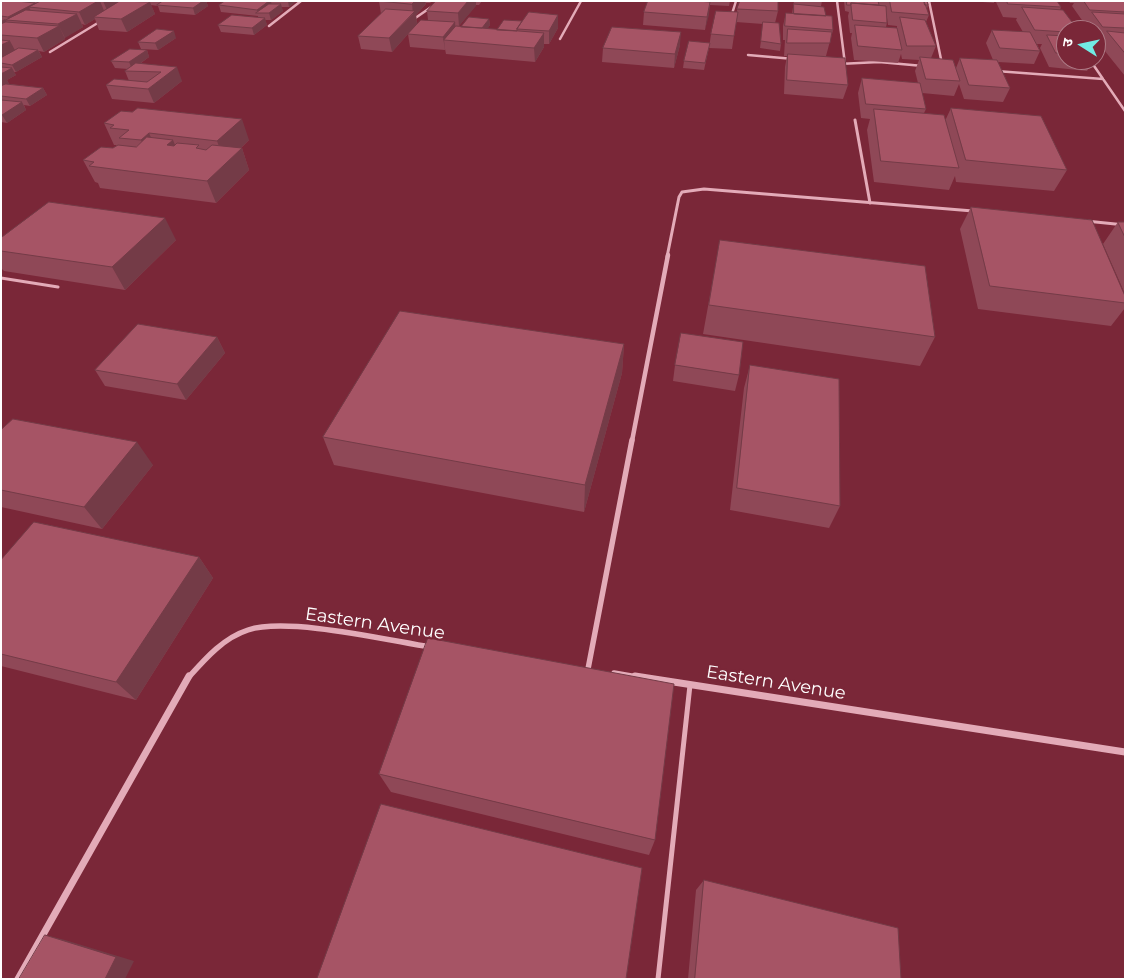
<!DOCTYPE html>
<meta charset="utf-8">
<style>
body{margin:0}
#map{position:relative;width:1126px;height:980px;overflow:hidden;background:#7a2738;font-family:Montserrat,"Noto Sans Devanagari",sans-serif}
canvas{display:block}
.frame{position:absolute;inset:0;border:2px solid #fff;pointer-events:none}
.north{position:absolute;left:1056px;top:20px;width:50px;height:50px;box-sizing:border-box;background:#7a2738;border:1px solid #af7d88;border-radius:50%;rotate:280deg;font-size:14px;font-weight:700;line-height:20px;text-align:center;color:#fff}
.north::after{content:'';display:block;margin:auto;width:18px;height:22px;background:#71ebe4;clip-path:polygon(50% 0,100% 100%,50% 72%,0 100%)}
</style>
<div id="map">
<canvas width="1126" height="980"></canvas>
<div class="frame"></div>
<div class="north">उ</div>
</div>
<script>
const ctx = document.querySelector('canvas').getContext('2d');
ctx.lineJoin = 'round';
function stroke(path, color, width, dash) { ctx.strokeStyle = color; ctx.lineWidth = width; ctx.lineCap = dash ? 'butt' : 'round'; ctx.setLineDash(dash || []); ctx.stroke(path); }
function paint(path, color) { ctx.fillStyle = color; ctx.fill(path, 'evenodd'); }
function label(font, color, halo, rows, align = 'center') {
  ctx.font = font + ' Montserrat,sans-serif'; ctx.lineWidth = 4.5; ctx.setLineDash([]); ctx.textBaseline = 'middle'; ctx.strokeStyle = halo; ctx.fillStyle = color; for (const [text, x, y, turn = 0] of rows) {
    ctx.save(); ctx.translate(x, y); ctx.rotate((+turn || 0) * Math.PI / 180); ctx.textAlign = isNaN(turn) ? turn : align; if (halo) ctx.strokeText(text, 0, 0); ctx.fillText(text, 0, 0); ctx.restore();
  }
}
stroke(new Path2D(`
 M1,278L58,287`), '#e3abb8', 3);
stroke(new Path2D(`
 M658,979L690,685`), '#e3abb8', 5);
stroke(new Path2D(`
 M837,1L845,64
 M929,1L942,64
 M731,17L736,1
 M411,21L440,1
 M269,26L301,1
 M560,39L581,1
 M50,52L101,21
 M748,55L794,59
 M1090,60L1125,111
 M839,64L879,62L923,66
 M996,71L1103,79`), '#e3abb8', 2.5);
stroke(new Path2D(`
 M855,120L870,203
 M1086,221L1125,225
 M667,257L679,197L682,192L704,189L973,211`), '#e3abb8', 3);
stroke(new Path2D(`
 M632,441L668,255`), '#e3abb8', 4.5);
stroke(new Path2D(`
 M588,669L632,440
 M614,673L643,678
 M188,678C205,659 223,638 248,630C288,617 386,640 430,647`), '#e3abb8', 5.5);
stroke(new Path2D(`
 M635,676L1125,752
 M18,979L189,676`), '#e3abb8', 7);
paint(new Path2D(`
 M1,1H206L208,6L195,15L160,12L158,6L151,5L155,14L127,32L99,30L95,19L85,25L82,24L83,27L64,38L65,39L44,52L39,51L42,57L16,72H14L16,75L7,80L9,84L43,88L47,95L30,106L24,105L26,110L7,123L1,122Z
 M225,1H296L289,7H281L283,11L271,20H265L267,25L254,35L221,32L218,25L258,17V16L221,12L219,5Z
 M379,1H432L430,3H426V4L416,15L417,24L428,20L427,11L436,1H482L479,5H476L459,26H455L456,27H461L489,19L490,25L487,29L497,30L522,21L558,15V28L549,44H544V47L535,62L446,54L445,49V50L410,47L408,34L392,52L361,49L358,36L381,14Z
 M648,1H730L729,6L710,5L705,30L643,25L644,12Z
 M794,1H822L821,6L833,30L826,56L848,85L843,99L784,94L785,67L787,56H784L785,40H783V26L786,13L792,14Z
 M844,1H878L879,5V1H927L928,5L927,9L929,15L926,22L936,46L931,58L956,68L960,58L993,60L986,43L992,30L1023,32L1016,20L1017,18L1003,17L996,2V1H1057L1061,7L1060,10L1066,30V60H1093L1087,71L1049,67L1040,48L1042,44H1037L1040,51L1034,64L998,62L1010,88L1003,102L964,99L959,84L954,96L922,93L926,109L924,113L945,121L951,108L1067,170L1054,191L956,182L955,176L949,190L874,182L867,130L870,119L861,118L858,93L862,78L918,83L915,71L919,60L902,59L901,54L898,63L854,60L851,38L852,33H850L848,16L849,12L845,11ZM887,18L888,25L897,26V28L886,27L887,23Z
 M971,1H994V3Z
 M1069,1H1125V76L1100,45L1102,40H1096V30H1089L1086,25L1087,23H1084L1072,6L1074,3H1070Z
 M737,9L778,11L775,23L781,44L780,51L760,48L763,24L736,22L732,49L709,48L711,34L737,12Z
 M176,38L158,50L141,49L138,42Z
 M710,43L704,70L683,68L684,61Z
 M680,45L674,68L602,62L603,48Z
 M147,50L149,57L141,63L182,81L154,103L112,99L106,85L129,81L125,71L128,69L115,68L111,61Z
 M104,123L249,140L241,148H242L249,170L216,203L100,188L98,183L95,182L83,160L113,148L117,145H114Z
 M971,207L1125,296V308L1111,326L978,309L960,229Z
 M1118,222H1125V294L1103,244Z
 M1,238L176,240L125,290L4,271L1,268Z
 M720,240L935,337L920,366L703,334Z
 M217,337L225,353L186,400L105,386L95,370Z
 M624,344L622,373L584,512L334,465L323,437Z
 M675,365L739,375L735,391L673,381Z
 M750,365L840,506L829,528L730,510L744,388Z
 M1,430L153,465L102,529L1,507Z
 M199,557L213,578L136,700L1,666V560Z
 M379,774L655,840L649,855L391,792Z
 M704,880L901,979H688L696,890Z`), '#8f4857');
paint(new Path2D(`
 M98,1H100L105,13L94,17L95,19L85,25L79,12Z
 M103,1H122L107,10Z
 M198,1H206L208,6L195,15L193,8Z
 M269,1H271L272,7L258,13L257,10Z
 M288,1H296L289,7Z
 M415,1H425L426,4L416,15L417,24L392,52L389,38L413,14L412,4Z
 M468,1H476V6L459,26L458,13Z
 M150,2L155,14L127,32L121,19Z
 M710,2L709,15L705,30L707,17Z
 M35,3L38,8L29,7L35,19L10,20L8,17Z
 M281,4L283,11L271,20L269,13Z
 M77,14L83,27L65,38L58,24Z
 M558,15V28L549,44V31Z
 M265,18L267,25L254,35L252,28Z
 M5,19L12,32L1,35V21Z
 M489,19L490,25L480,39L479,32Z
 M455,22L456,35L444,40L445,49V50L443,37Z
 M59,26L65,39L44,52L37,38Z
 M174,31L176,38L158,50L155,43Z
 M681,32L680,45L674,68L675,54Z
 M544,33V47L535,62L534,48Z
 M10,41L17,54L1,63V45Z
 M38,50L42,57L16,72L12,65Z
 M147,50L149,57L132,69L129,62Z
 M177,67L182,81L154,103L148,89Z
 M12,68L16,75L7,80L11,88L1,94V74Z
 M43,88L47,95L30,106L26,99Z
 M22,102L26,110L7,123L2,115Z
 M242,119L249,140L225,163L217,141Z
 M149,133L159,155L150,162L141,140Z
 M173,140L182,162L167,145Z
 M242,148L249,170L216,203L207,181Z
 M165,218L176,240L125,290L112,267Z
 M217,337L225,353L186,400L177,384Z
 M624,344L622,373L584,512L585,485Z
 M137,442L153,465L102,529L84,507Z
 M199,557L213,578L136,700L116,682Z
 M45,935L65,940L134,961L125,979H105Z`), '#743b47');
const building = new Path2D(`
 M3,1H17L35,3L8,17L1,16V2Z
 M41,1H98L79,12L29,7Z
 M120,1L150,2L121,19L94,17Z
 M163,1H203L193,8L157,5Z
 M225,1H269L257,10L219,5Z
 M379,1H415L412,4Z
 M436,1H468L458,13L427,11Z
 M648,1H697L710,2L707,17L644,12Z
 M740,1H778V11L737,9Z
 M847,1H878L879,5L851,3V5H847Z
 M890,1H924L929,15L892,12Z
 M924,1H927L928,5H925Z
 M1007,1H1057L1061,7L1008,4Z
 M1084,1H1125V12L1090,10Z
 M851,3L886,6L887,23L853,20Z
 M269,4H281L269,13H256Z
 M794,4L824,7L826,16L794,14Z
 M1022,7L1063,10L1078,30H1066V32L1035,30Z
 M386,9L415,11L389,38L358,36Z
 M26,10L77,14L58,24L6,20Z
 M716,11L738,12L734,36L711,34Z
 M529,12L558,15L549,31L517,29Z
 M1092,12L1125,14V28L1103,27Z
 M786,13L832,16L833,30L785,26Z
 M232,15L265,18L252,28L218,25Z
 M469,17L489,19L482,28L461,27Z
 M900,17L925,20L936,46H907Z
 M421,20L455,22L443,37L408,34Z
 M504,20L522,21L517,29V31L497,30Z
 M6,22L59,26L37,38L1,35V24Z
 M763,22L779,23L781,44L761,41Z
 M855,25L897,28L902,50L858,46Z
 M456,26L544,33L534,48L444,40Z
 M612,27L681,32L675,54L603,48Z
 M157,29L174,31L155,43L138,42Z
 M788,29L832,32L830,43H787Z
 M992,30L1030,32L1040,51L1000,48Z
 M1107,31L1125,33V53Z
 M1047,35L1066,36V54L1056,53Z
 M1,40L10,41L1,45Z
 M689,41L710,43L705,63L684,61Z
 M19,48L38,50L12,65L1,63V58Z
 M130,49L147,50L129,62L111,61Z
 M788,54L845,58L848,85L787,80Z
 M920,57L953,60L960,81L926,79Z
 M960,58L997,60L1010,88L969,85Z
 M136,63L177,67L148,89L106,85L114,79L147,82L161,72L125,71Z
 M1,67L12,68L3,73H1Z
 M862,78L920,83L926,109L866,104Z
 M6,84L43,88L26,99L1,96V86Z
 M1,100L22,102L2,115H1Z
 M138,108L242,119L217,141L149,133L141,140L119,138L129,130L110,128L114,125L104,123L121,111L132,112Z
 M951,108L1041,116L1067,170L966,160Z
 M874,109L944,115L959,168L881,161Z
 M147,137L173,140L167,145L174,146L177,143L199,145L196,148L206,150L212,145L242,148L207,181L89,166L94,162L83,160L101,147L113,148L118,145L136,147Z
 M49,202L165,218L112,267L1,251V238Z
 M971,207L1092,220L1125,296V303L990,286Z
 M1118,222H1125V237Z
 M720,240L925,266L935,337L709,305Z
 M400,311L624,344L585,485L323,437Z
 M138,324L217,337L177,384L95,370Z
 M681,333L743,342L739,375L675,365Z
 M750,365L839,379L840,506L737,488Z
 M13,419L137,442L84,507L1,490V430Z
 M34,522L199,557L116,682L1,654V560Z
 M428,638L674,684L655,840L379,774Z
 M381,804L642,868L626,979H317Z
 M704,880L898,928L901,979H695Z
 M45,935L116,957L105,979H19Z`);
paint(building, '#a65465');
stroke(building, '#743b47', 1);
label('18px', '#fff', '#7a2738', [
 ["Eastern Avenue",375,624,8],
 ["Eastern Avenue",776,683,9]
]);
</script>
